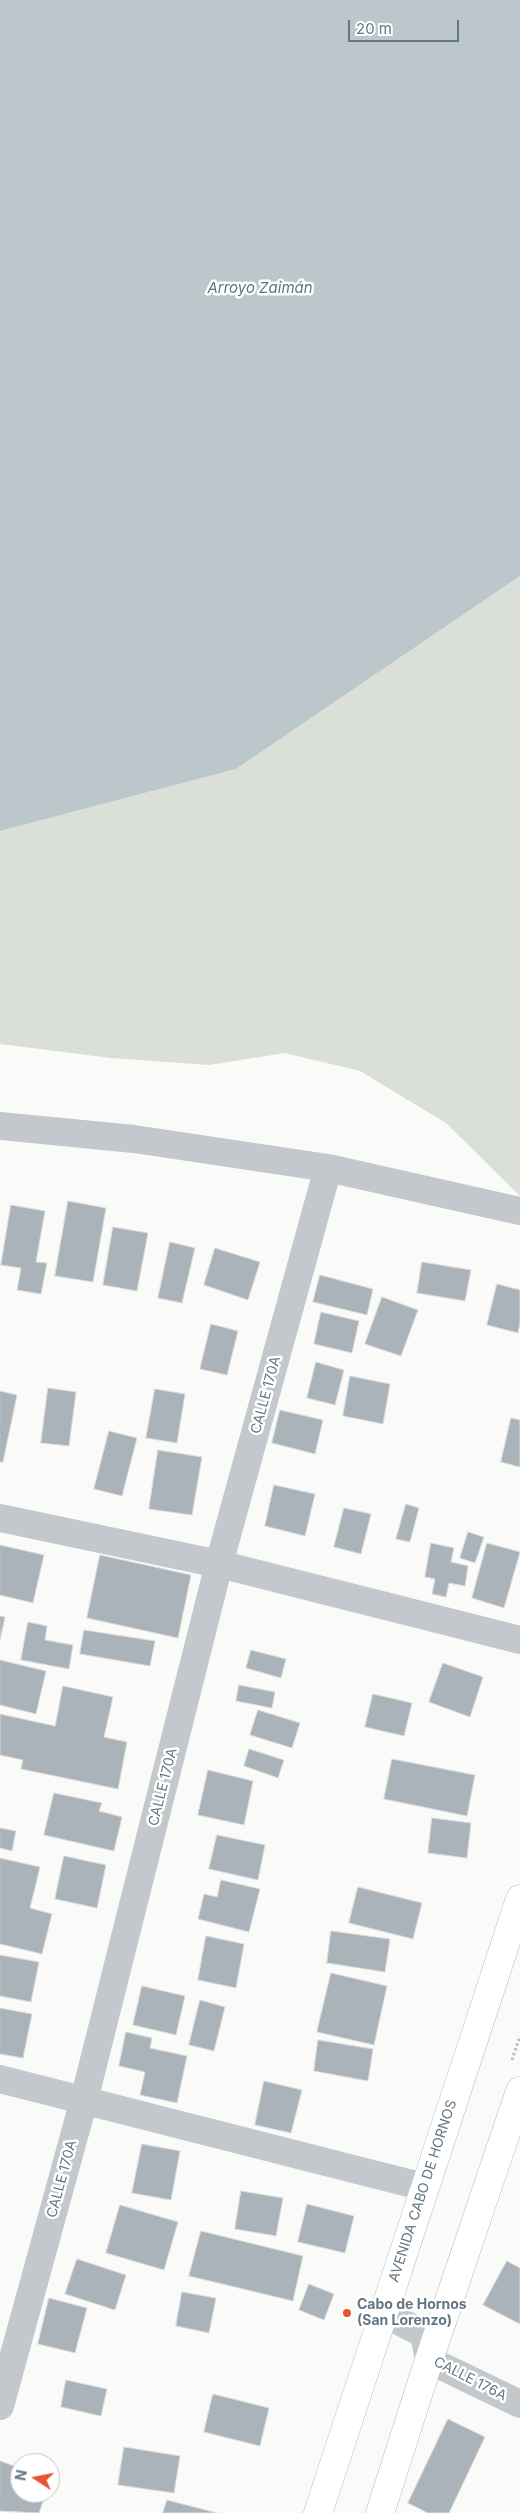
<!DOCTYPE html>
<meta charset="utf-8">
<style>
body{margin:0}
#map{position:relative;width:520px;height:2513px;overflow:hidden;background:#fafaf8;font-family:Inter,sans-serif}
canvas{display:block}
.north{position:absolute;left:10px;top:2453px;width:50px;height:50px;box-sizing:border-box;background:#fff;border:1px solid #c1c8cd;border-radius:50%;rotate:281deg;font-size:14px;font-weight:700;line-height:20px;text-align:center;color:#657683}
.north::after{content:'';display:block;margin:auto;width:18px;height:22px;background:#e4572e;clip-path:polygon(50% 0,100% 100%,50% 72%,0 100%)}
.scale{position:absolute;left:348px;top:20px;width:111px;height:22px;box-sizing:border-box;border:2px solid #657683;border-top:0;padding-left:6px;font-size:15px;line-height:18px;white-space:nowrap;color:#657683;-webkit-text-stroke:4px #fff;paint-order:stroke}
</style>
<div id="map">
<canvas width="520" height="2513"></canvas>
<div class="north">N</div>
<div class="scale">20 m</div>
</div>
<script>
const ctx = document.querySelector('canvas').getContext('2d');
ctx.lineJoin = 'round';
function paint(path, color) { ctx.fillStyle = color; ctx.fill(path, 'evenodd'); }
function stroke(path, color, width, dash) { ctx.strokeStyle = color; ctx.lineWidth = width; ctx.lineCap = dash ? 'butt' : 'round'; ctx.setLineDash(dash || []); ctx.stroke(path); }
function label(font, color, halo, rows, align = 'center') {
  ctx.font = font + ' Inter,sans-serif'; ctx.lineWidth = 5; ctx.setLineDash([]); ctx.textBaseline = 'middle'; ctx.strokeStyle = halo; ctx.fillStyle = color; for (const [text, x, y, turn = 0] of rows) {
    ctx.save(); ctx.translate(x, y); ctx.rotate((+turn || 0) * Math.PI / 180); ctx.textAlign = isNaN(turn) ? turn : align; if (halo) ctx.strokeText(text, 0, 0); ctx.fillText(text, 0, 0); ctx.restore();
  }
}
paint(new Path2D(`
 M520,576V1196L446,1123L360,1071L285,1053L209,1065L111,1058L0,1044V831L236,769Z`), '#dadfd7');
paint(new Path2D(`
 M0,0H520V576L236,769L0,831Z`), '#bbc7cb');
const building = new Path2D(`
 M68,1201L106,1208L93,1282L55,1276Z
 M11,1205L45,1211L36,1262L47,1263L41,1294L17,1290L21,1268L1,1265Z
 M113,1227L148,1233L137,1291L103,1285Z
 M170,1242L195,1248L182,1303L158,1298Z
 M215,1248L260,1262L248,1300L204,1285Z
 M422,1262L471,1270L465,1301L417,1293Z
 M320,1275L373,1289L367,1315L313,1302Z
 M497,1284L520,1290V1323L518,1333L487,1325Z
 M382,1297L418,1310L401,1356L365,1344Z
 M321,1312L359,1321L352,1353L314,1344Z
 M211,1324L238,1331L227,1375L200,1369Z
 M316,1362L344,1370L335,1405L307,1398Z
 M350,1376L390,1384L383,1424L343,1416Z
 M48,1388L76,1392L69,1446L41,1443Z
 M155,1389L185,1394L177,1443L146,1438Z
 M0,1391L17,1395L3,1462H0Z
 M280,1410L323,1420L315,1454L272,1443Z
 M511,1418L520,1420V1467L501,1462Z
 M109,1431L137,1438L122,1496L94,1489Z
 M158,1450L202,1457L192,1515L149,1509Z
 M274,1485L315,1494L305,1536L265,1526Z
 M406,1504L419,1508L410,1542L396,1539Z
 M344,1508L371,1514L361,1554L334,1547Z
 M468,1532L484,1537L475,1563L460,1558Z
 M431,1543L454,1548L451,1562L468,1566L465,1586L449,1583L446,1597L432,1594L435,1579L425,1577Z
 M487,1543L520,1552L504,1608L472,1598Z
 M0,1545L44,1555L33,1603L0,1595Z
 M100,1555L191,1575L178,1638L87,1618Z
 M0,1616L5,1617L0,1640Z
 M28,1622L47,1626L45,1640L73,1645L69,1669L21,1660Z
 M84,1630L155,1641L150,1666L80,1654Z
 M251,1650L286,1659L281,1678L246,1668Z
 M0,1660L46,1671L36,1714L0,1705Z
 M443,1663L483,1677L470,1717L429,1702Z
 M239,1685L275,1692L272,1708L236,1701Z
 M63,1686L113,1697L104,1737L127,1742L118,1789L21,1769L23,1760L0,1755V1714L55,1726Z
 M373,1694L412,1703L404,1736L365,1727Z
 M258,1710L300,1723L292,1748L250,1735Z
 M249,1749L284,1760L278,1778L244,1766Z
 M392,1759L475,1775L467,1816L384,1799Z
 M208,1770L253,1781L244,1825L198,1815Z
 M54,1793L102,1803L99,1811L122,1817L114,1851L44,1835Z
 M432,1818L471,1823L467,1858L428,1853Z
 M0,1828L16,1831L12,1851L0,1848Z
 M217,1835L265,1845L258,1880L209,1869Z
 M64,1856L106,1865L97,1908L55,1899Z
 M0,1858L40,1867L30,1908L52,1914L42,1954L0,1944Z
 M221,1880L260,1889L249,1932L198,1919L204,1894L217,1897Z
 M358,1887L422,1903L413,1939L349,1923Z
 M331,1931L390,1939L385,1972L327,1963Z
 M206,1936L244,1944L236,1988L198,1980Z
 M0,1955L39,1962L31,2002L0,1996Z
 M331,1973L387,1986L374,2045L317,2032Z
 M142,1986L185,1996L176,2035L133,2025Z
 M200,2000L225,2007L214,2051L189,2045Z
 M0,2008L32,2014L23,2058L0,2054Z
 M126,2032L152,2038L150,2048L187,2056L177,2103L140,2095L145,2072L119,2066Z
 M318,2040L373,2049L368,2081L314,2071Z
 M264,2081L302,2090L291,2133L255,2125Z
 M142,2144L180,2151L171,2200L132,2193Z
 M241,2191L283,2198L276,2236L235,2229Z
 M307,2204L354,2216L345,2253L298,2242Z
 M120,2205L178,2222L164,2270L106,2253Z
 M201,2231L303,2256L293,2301L189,2276Z
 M77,2259L126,2275L115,2310L65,2294Z
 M507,2261L520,2268V2324L483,2305Z
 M309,2284L334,2294L324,2320L299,2310Z
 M182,2292L216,2298L209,2333L176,2326Z
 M49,2298L87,2308L75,2353L38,2344Z
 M66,2380L107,2389L101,2416L61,2407Z
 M213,2394L269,2408L260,2446L204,2432Z
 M448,2419L485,2437L449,2513H428L408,2503Z
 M124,2447L180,2456L174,2493L118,2485Z
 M0,2461L20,2468V2493H46L39,2513L0,2511Z
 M167,2500L217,2513H163Z`);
paint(building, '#aab3b9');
stroke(building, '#dcdcda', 1);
const primary = new Path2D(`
 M318,2513L520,1899
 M380,2513L429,2360L520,2091`);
stroke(primary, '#b5babe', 29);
stroke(new Path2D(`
 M512,2060L520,2036`), '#bbbfc2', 3, [2.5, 2.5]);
stroke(new Path2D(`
 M0,1126L134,1139L328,1168L520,1211
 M0,1518L219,1564L520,1640
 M0,2079L424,2187
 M383,2313L424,2334L429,2360L520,2404
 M0,2406L84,2100L219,1564L328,1168`), '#c3c8cc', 28);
stroke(primary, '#fff', 28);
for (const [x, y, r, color] of [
 [347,2313,5,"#e4572e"]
]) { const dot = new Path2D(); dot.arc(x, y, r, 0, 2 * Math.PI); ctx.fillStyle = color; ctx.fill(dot); stroke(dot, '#fff', 2); }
label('14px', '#657683', '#fff', [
 ["CALLE 170A",266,1395,-75],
 ["CALLE 170A",163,1787,-76],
 ["CALLE 170A",62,2179,-75],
 ["AVENIDA CABO DE HORNOS",423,2191,-72],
 ["CALLE 176A",470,2379,27]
]);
label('bold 14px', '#657683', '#fff', [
 ["Cabo de Hornos",357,2305],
 ["(San Lorenzo)",357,2321]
], 'left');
label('italic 15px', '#60757c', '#fff', [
 ["Arroyo Zaimán",260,288]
]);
</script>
